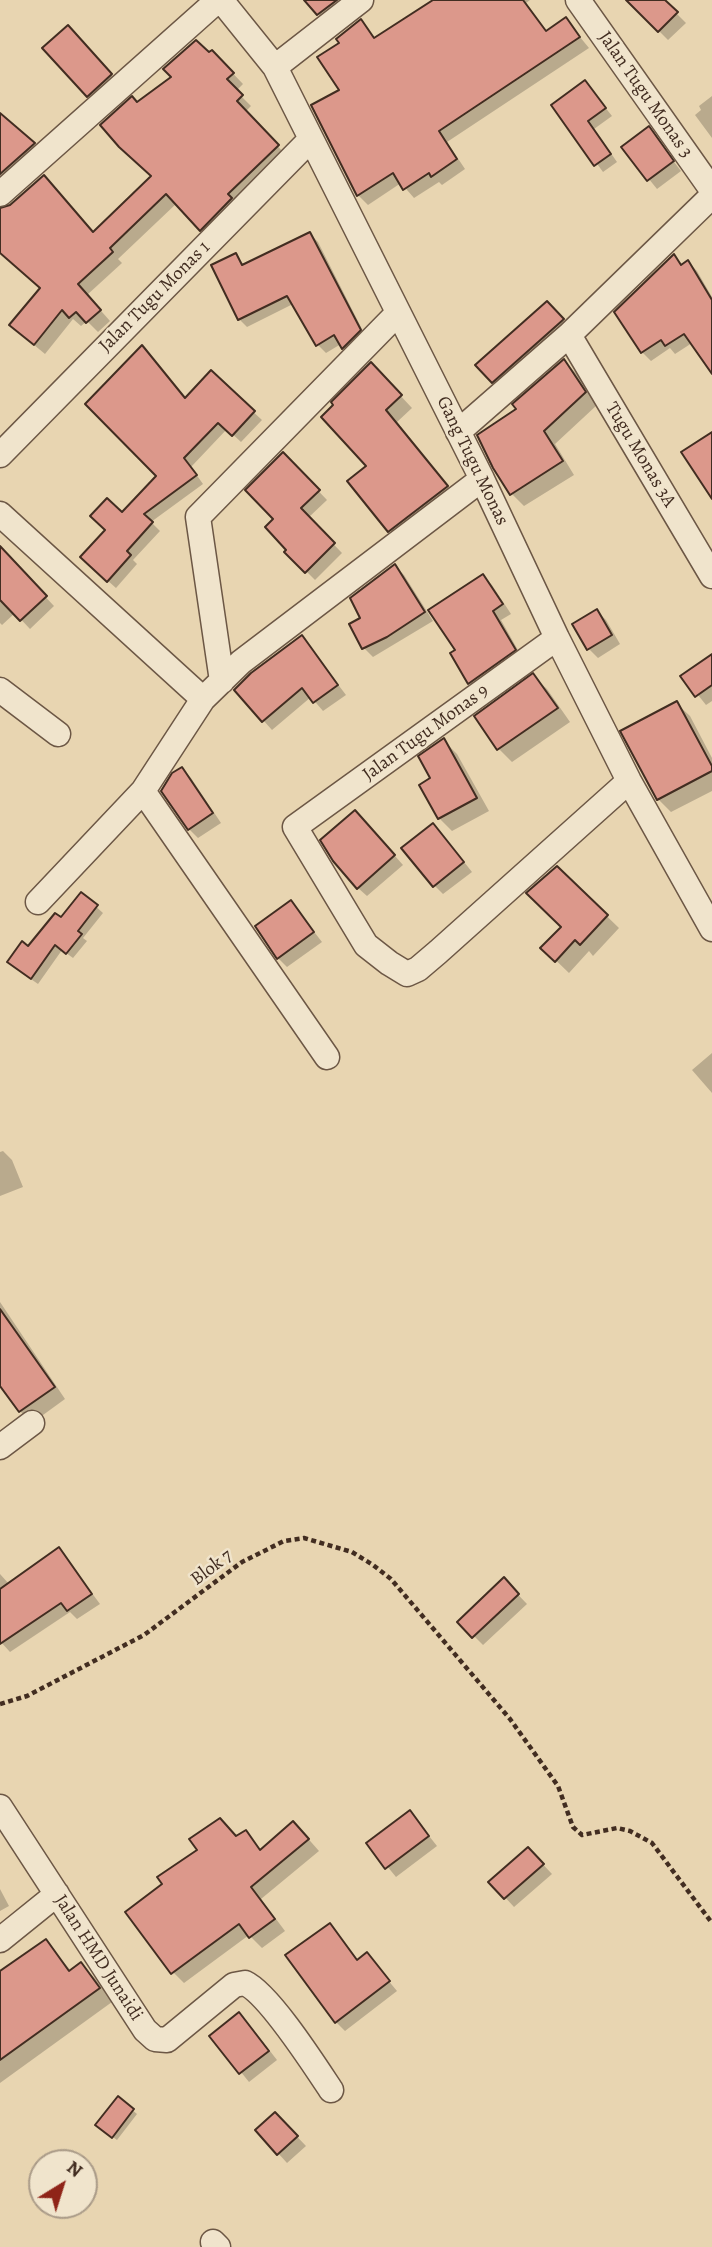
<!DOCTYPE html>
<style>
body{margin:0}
#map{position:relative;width:712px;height:2247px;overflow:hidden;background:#e8d5b1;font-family:Alegreya,serif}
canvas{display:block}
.north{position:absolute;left:28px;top:2149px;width:70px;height:70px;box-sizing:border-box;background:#f0e4cc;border:2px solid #aa9b88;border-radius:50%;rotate:38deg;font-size:19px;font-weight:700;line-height:28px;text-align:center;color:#422d21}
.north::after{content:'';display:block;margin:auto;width:24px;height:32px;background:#8f2418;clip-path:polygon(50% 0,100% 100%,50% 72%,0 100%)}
</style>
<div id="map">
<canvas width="712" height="2247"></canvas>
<div class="north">N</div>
</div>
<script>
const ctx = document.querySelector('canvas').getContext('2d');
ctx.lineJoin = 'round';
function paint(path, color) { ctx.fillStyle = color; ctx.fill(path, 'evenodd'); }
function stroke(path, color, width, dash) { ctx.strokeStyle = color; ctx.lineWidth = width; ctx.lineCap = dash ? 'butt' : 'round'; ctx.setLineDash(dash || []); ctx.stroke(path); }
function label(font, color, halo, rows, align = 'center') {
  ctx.font = font + ' Alegreya,serif'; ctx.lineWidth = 5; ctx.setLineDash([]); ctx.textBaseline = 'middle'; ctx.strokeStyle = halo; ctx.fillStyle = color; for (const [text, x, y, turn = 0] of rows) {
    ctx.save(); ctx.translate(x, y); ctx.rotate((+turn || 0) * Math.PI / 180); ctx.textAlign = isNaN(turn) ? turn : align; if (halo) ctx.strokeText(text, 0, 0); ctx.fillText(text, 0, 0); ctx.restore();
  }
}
paint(new Path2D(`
 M307,0H347L328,25Z
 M436,0H530L526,3L547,32L566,20L589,48L447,142L465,169L442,185L439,182L414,198L401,183L368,205L358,195L313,106L341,91V43L361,21L376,39Z
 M648,0H663L686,23L668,40L638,10Z
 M77,36L120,84L97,105L88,96Z
 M209,55L222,62L243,84L236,91L251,106L245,112L288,157L211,240L177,203L118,259L122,263L87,295L110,321L98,332L87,321L81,326L73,319L45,354L22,335L42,289L0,253V209L93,233L153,177L138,104Z
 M585,82L612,116L594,129L617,162L603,172L554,105Z
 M712,96V138L695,115L701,110L699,106Z
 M0,115L44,154L0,193Z
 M648,128L681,171L657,189L623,147Z
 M310,234L318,242L367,339L351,356L341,344L326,353L318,345L293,304L247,327L239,319L236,255L245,266Z
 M674,256L683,265L688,262L697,271L712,297V371L692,343L675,354L670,348L651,361L642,352Z
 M547,303L570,328L500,389L477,365Z
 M142,347L186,399L211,373L262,420L241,442L227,429L191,467L203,484L151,522L160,531L133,560L137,564L116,588L90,565L122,514L158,476Z
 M564,361L577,374L597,405L555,444L574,475L524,506L512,494L519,409Z
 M382,376L412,408L397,422L458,499L401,542L390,530L369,466Z
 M283,454L327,500L308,518L342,553L315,580L287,552L289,550L276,519Z
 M7,556L54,606L30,629L15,613L2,625L0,623V560Z
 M395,566L404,575L433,621L373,657L364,648L352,625L363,619Z
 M483,576L492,585L511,614L501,620L523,659L478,692L469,683L457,650Z
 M597,611L606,620L620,644L598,658L589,649Z
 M302,637L346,695L323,711L311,697L272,730L236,690Z
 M712,667V701L706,705L683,676Z
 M533,676L547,689L570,722L512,762L499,749Z
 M676,703L690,716L712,758V791L671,812L658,799Z
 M443,740L457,754L489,811L452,831L439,818L432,779Z
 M182,769L191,778L221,823L198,838L189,829Z
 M364,821L403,865L367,896L358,888Z
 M442,834L472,872L443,894L434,885Z
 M557,868L619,928L593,956L589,951L569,973L543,948L563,927Z
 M82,894L103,913L83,938L87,941L73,958L62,950L38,984L15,968L29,948L62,920Z
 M291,902L322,942L287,967L278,958Z
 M712,1053V1093L692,1070Z
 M3,1151L12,1160L23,1187L0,1196V1152Z
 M0,1302L65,1399L32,1423L20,1411L0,1383Z
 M59,1549L100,1604L77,1619L70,1612L10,1652L0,1641V1574L9,1584Z
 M504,1580L527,1604L483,1645L460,1622Z
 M410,1812L437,1846L396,1877L368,1843Z
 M245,1833L261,1851L304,1834L319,1851L261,1899L285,1931L262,1948L249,1935L184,1983L173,1972L237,1838Z
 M537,1858L552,1874L514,1907L491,1882Z
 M0,1889L9,1906L0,1911Z
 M330,1925L359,1961L367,1955L397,1991L345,2031L336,2022Z
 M46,1941L72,1972L81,1965L95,1978L112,2002L0,2083V1973Z
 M248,2023L277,2060L249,2082L212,2036Z
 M118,2098L137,2114L117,2140L102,2129Z
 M284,2123L306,2146L287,2163L257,2130Z`), '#0003');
const building = new Path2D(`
 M304,0H337L317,15Z
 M433,0H523L546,31L566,17L580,37L439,131L457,159L431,177L429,173L403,190L393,173L357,196L311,105L339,90L317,57L339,43L336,39L361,19L374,38Z
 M626,0H665L678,12L658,32Z
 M68,25L112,74L87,97L42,48Z
 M196,40L209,52L212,50L234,73L227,79L243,95L237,101L279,145L228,194L232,198L200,231L166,194L110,248L113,252L78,284L101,310L86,323L76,312L69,318L62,310L34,345L9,325L40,288L0,253V208L10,205L44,175L93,232L151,176L119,147L100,125L132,96L137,102L171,77L163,69Z
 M585,80L606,108L588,121L611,154L594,166L551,105Z
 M0,113L35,143L0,174Z
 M649,126L674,161L647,181L621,147Z
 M310,232L361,330L342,349L334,335L316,346L287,296L238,320L211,265L236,253L242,265Z
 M674,254L681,265L688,260L712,300V374L684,334L665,346L661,340L641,353L614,312Z
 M547,301L564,319L492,383L475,365Z
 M142,345L185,398L211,370L255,411L232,436L218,423L184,458L197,475L144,514L153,522L127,551L131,555L107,582L80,557L105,530L90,516L107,498L122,512L156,476L85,404Z
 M564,359L586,392L544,431L563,461L510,495L493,468L477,435L516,409L512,404Z
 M371,362L402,395L386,410L448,486L388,532L347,481L366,466L321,417L333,405L331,402Z
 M712,432V499L681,452Z
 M283,452L320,490L301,508L335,543L305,573L284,552L286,550L265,527L273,519L245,490Z
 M0,546L47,596L20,621L0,600Z
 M395,564L425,612L387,637L362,649L349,624L360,618L350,598Z
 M483,574L503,604L493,611L516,650L468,684L450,653L455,650L428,610Z
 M597,609L612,635L587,650L572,624Z
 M302,635L338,685L313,703L302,688L262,722L234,690L251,673Z
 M712,654V685L695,697L680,676Z
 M533,673L558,708L497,750L474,716Z
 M677,701L712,766V771L657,800L620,731Z
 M444,738L477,798L438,819L419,785L430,778L418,756Z
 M182,767L213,813L188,830L161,791L172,773Z
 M355,810L395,855L357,889L333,861L320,840Z
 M433,823L464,862L433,887L401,848Z
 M557,866L608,915L580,945L575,940L555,962L540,948L561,927L526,893Z
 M81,892L98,905L78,931L82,934L66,954L55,945L31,979L7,962L22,941L28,946L55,913L61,917Z
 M291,900L314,932L277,959L255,926Z
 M0,1309L55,1387L19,1412L0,1386Z
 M59,1547L92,1594L67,1611L61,1603L0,1644V1589Z
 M504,1577L519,1594L472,1638L457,1622Z
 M410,1810L429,1836L385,1869L366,1843Z
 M220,1818L236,1836L246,1830L260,1850L293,1821L309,1839L251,1887L275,1919L249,1938L239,1924L171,1974L125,1912L162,1884L157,1877L197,1850L189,1839Z
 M528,1847L544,1864L504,1899L488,1882Z
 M330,1923L357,1960L367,1952L390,1981L335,2023L285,1955Z
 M46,1939L69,1971L81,1962L100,1988L0,2060V1971Z
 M239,2012L269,2051L239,2074L209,2036Z
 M118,2096L134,2109L112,2138L95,2125Z
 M275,2112L298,2136L277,2155L255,2130Z`);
paint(building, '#dc988b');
stroke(building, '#422d21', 2);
const street = new Path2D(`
 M221,0L275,67L482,479L557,638L629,781L712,929
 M578,0L712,190
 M275,67L361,0
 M0,194L218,0
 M569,335L712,576
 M458,432L569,335L712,196
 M0,455L310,140
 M0,514L203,699
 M557,638L295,827L366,945L389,963L407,974L418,969L438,952L629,781
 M222,681L198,517L398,313
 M0,690L58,734
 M143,791L327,1057
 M38,902L143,791L203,699L241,662L482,479
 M0,1447L32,1423
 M0,1807L145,2030L155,2039L167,2040L234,1985L245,1983C269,1994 315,2066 331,2090
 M0,1940L57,1894
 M213,2242L218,2247`);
stroke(street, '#6c5745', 27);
stroke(new Path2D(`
 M0,1704L27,1696L144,1635L242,1562L284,1541L304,1538L352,1552L373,1565L391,1579L510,1719L558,1786L573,1827L582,1835L617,1828L630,1831L652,1843L712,1923`), '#422d21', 4.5, [5, 3.5]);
stroke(street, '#f0e4cc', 24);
label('19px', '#422d21', '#f0e4cc', [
 ["Jalan Tugu Monas 3",645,95,55],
 ["Jalan Tugu Monas 1",155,297,-45],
 ["Tugu Monas 3A",640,455,59],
 ["Gang Tugu Monas",472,461,64],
 ["Jalan Tugu Monas 9",426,733,-36],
 ["Blok 7",212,1568,-37],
 ["Jalan HMD Junaidi",98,1958,57]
]);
</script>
